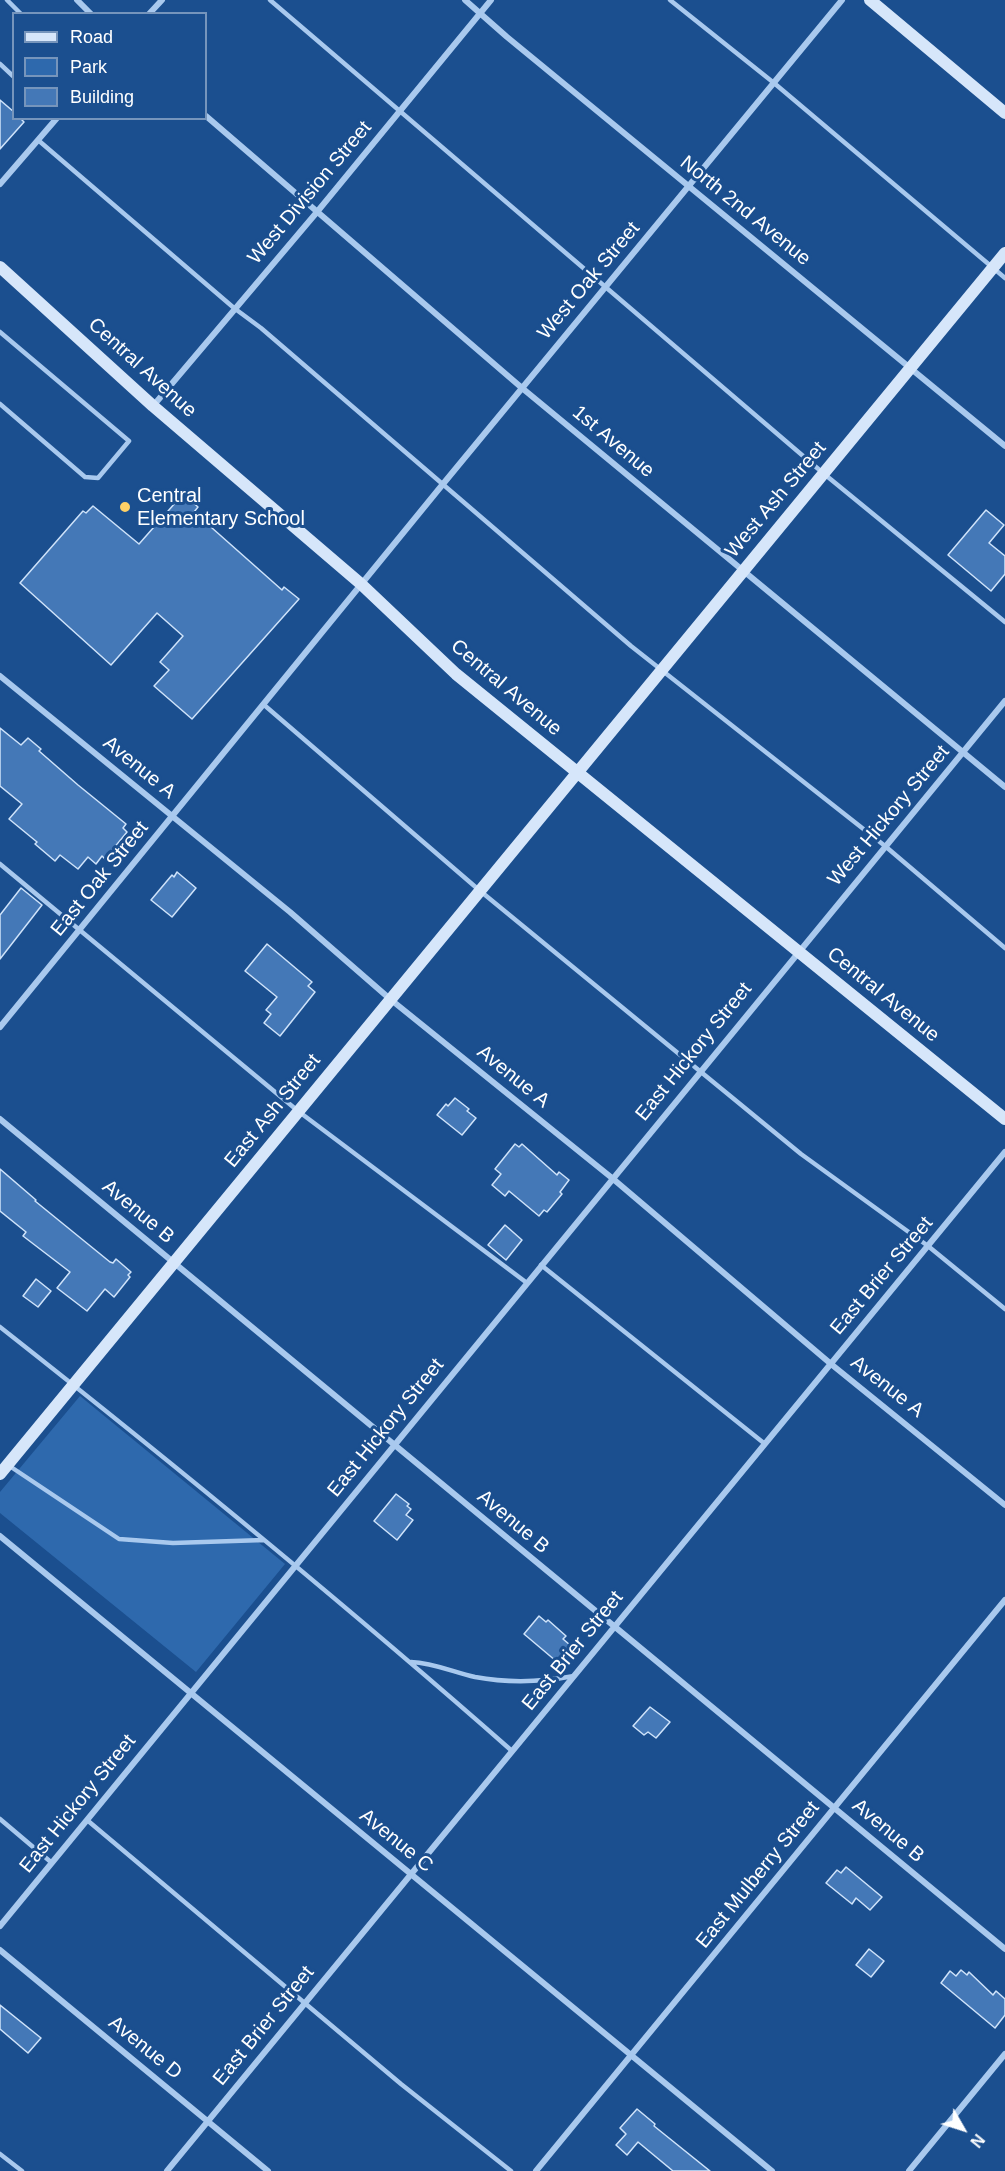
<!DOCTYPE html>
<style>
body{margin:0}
#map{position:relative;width:1005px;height:2171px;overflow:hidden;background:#1b4f8f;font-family:Arial,sans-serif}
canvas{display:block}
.legend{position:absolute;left:12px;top:12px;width:195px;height:108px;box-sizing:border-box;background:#1b4f8f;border:2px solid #7695bc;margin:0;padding:8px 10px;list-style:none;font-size:18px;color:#fff}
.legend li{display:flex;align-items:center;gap:12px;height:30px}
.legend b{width:30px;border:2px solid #7695bc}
.north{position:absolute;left:933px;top:2099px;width:60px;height:60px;-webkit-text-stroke:4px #1b4f8f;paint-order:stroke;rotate:129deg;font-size:16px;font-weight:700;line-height:24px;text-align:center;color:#fff}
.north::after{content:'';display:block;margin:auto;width:21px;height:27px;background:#fff;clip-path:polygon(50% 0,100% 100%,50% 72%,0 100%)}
</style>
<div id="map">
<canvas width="1005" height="2171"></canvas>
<ul class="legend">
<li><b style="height:8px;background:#d6e6fa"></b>Road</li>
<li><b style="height:16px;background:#2e69ad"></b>Park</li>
<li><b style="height:16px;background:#4478b7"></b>Building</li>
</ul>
<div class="north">N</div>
</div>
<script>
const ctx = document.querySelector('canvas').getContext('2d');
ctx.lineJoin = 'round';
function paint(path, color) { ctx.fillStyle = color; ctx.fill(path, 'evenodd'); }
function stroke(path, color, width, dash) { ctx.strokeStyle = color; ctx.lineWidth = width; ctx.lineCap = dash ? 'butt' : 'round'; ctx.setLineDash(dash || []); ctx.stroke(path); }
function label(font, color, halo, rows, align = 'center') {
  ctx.font = font + ' Arial,sans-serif'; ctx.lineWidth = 6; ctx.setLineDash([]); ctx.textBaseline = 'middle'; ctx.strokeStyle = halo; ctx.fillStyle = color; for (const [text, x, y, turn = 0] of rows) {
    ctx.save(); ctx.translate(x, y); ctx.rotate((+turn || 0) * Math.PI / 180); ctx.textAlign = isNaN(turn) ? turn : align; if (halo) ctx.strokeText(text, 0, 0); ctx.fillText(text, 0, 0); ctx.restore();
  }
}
paint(new Path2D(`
 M80,1396L285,1564L196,1672L0,1513V1492Z`), '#2e69ad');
const building = new Path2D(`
 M0,100L14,112V118H20L24,122L0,149Z
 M183,494L198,507L194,512L282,590L284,587L299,599L192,719L154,686L169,670L160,662L183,636L157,613L111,665L20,583L83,511L86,513L93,506L139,544Z
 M986,510L1004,525L989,543L1005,556V574L991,591L948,555Z
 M0,728L21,745L28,738L41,749L39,751L78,785L126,824L123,828L127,832L105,859L102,856L96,864L88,857L78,869L60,855L55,861L35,844L37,842L9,819L22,804L0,786Z
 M177,872L196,888L172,917L151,900L172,875L174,877Z
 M21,888L42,905L0,959V915Z
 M267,944L312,982L308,986L315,992L280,1036L264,1023L271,1014L266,1010L277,997L245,971Z
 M455,1098L469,1109L467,1111L476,1118L462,1135L437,1115L446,1104L448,1106Z
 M515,1144L519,1147L522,1144L557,1175L559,1172L569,1180L560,1192L562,1194L547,1212L544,1210L539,1216L509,1191L505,1196L492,1185L501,1174L495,1169Z
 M0,1169L36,1200L35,1201L110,1262L113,1263L116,1259L131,1272L128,1275L130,1277L114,1297L105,1289L87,1311L57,1288L70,1272L23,1236L26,1232L0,1211Z
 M505,1225L522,1240L506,1260L488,1245Z
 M36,1279L51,1291L38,1307L23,1296Z
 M396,1494L409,1504L407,1506L411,1509L406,1515L413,1520L397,1540L374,1521Z
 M539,1616L546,1622L548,1620L566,1636L563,1639L570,1645L556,1661L524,1634Z
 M650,1707L670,1722L656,1738L648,1732L644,1735L633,1726Z
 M846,1867L882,1897L870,1910L856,1898L852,1904L826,1883L837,1870L841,1873Z
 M869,1949L884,1961L871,1977L856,1965Z
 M961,1970L967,1975L969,1972L993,1995L996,1991L1005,1999V2015L995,2028L941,1983L950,1971L956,1976Z
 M0,2005L41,2038L28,2053L0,2029Z
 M637,2109L655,2124L654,2126L710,2171H673L638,2142L627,2155L616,2145L626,2134L620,2128Z`);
paint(building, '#4478b7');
stroke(building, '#cfe3fa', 1.5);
stroke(new Path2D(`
 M7,0L21,14
 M270,0L823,473L1005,622
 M670,0L774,83L1005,278
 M0,64L14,77
 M38,140L234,308L261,328L631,646L885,846L1005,948
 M0,332L129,441L98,478L85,477L0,404
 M263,704L479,890L801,1154L928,1246L1005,1309
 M0,864L298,1111L527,1283
 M541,1265L765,1444
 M0,1327C174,1464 346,1605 512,1751
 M8,1465L119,1539L173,1543L264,1540
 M411,1662C434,1663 453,1672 475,1677C507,1683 542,1682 574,1676
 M0,1819L52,1863
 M87,1820L401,2084L511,2171
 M0,2154L22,2171`), '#a9c9ee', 4.5);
stroke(new Path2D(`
 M77,0L91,14
 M465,0L507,37L1005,446
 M149,14L162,0
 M206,116L522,388L1005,787
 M0,184L57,118
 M153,406L317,212L491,0
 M0,676L290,912L390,999L612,1178L831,1364L1005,1505
 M0,1027L443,484L842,0
 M0,1119L1005,1949
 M0,1536L772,2171
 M0,1926L1005,701
 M0,1950L268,2171
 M167,2171L1005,1152
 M536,2171L1005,1600
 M909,2171L1005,2054`), '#a9c9ee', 6);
stroke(new Path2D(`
 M870,0L1005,113
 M0,267L153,406L361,584L456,674L1005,1119
 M0,1474L1005,253`), '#d6e6fa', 12);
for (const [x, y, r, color] of [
 [125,507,6,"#ffd166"]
]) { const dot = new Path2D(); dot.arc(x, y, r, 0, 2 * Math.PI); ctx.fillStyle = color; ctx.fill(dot); stroke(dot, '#1b4f8f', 2); }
label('20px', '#fff', '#1b4f8f', [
 ["West Division Street",310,193,-50],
 ["North 2nd Avenue",745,211,39],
 ["West Oak Street",589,281,-50],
 ["Central Avenue",142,368,42],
 ["1st Avenue",613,442,40],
 ["West Ash Street",776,500,-50],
 ["Central Avenue",506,688,40],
 ["Avenue A",139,768,39],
 ["West Hickory Street",889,816,-50],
 ["East Oak Street",100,879,-51],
 ["Central Avenue",883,995,39],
 ["East Hickory Street",694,1052,-51],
 ["Avenue A",513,1077,39],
 ["East Ash Street",273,1111,-51],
 ["Avenue B",138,1212,40],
 ["East Brier Street",882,1276,-50],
 ["Avenue A",887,1387,38],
 ["East Hickory Street",386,1428,-51],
 ["Avenue B",513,1522,40],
 ["East Brier Street",573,1651,-51],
 ["East Hickory Street",78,1804,-51],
 ["Avenue B",888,1831,40],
 ["Avenue C",396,1841,39],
 ["East Mulberry Street",758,1875,-51],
 ["East Brier Street",264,2026,-51],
 ["Avenue D",145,2048,39]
]);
label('20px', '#fff', '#1b4f8f', [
 ["Central",137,496],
 ["Elementary School",137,519]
], 'left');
</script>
